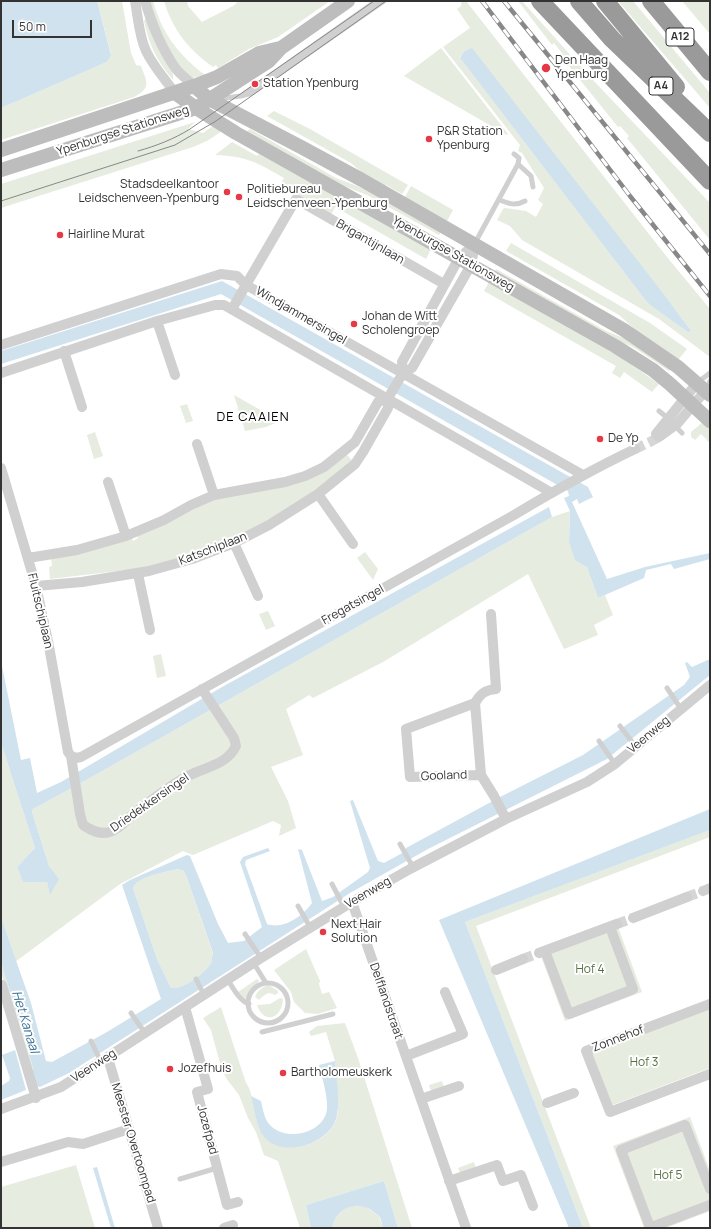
<!DOCTYPE html>
<style>
body{margin:0}
#map{position:relative;width:711px;height:1229px;overflow:hidden;background:#fff;font-family:Manrope,sans-serif}
canvas{display:block}
.frame{position:absolute;inset:0;border:2px solid #333;pointer-events:none}
.scale{position:absolute;left:12px;top:20px;width:80px;height:18px;box-sizing:border-box;border:2px solid #333;border-top:0;padding-left:5px;font-size:12px;line-height:14px;white-space:nowrap;color:#333;-webkit-text-stroke:3px #fff;paint-order:stroke}
</style>
<div id="map">
<canvas width="711" height="1229"></canvas>
<div class="frame"></div>
<div class="scale">50 m</div>
</div>
<script>
const ctx = document.querySelector('canvas').getContext('2d');
ctx.lineJoin = 'round';
function paint(path, color) { ctx.fillStyle = color; ctx.fill(path, 'evenodd'); }
function stroke(path, color, width, dash) { ctx.strokeStyle = color; ctx.lineWidth = width; ctx.lineCap = dash ? 'butt' : 'round'; ctx.setLineDash(dash || []); ctx.stroke(path); }
function label(font, color, halo, rows, align = 'center') {
  ctx.font = font + ' Manrope,sans-serif'; ctx.lineWidth = 4; ctx.setLineDash([]); ctx.textBaseline = 'middle'; ctx.strokeStyle = halo; ctx.fillStyle = color; for (const [text, x, y, turn = 0] of rows) {
    ctx.save(); ctx.translate(x, y); ctx.rotate((+turn || 0) * Math.PI / 180); ctx.textAlign = isNaN(turn) ? turn : align; if (halo) ctx.strokeText(text, 0, 0); ctx.fillText(text, 0, 0); ctx.restore();
  }
}
paint(new Path2D(`
 M97,1H122L131,53L136,65L141,66C147,83 152,87 134,97L1,140V108L107,62L111,54Z
 M149,1H153C162,34 179,55 205,75L193,78L188,75L182,70L163,40Z
 M164,1H187L188,6L202,22L233,6L239,1H330L278,37L249,49L218,68L216,65L213,67C189,50 172,29 164,1Z
 M462,1H466L667,257L710,309V357L659,319L522,240L510,226L497,220L503,209L505,208L526,211L536,217L543,204L538,200L544,188L522,153L518,151L520,145L443,47L470,28L457,9L461,6ZM460,56L669,301L691,331L690,333H689L650,305L646,301L460,58Z
 M518,1H522L591,78L710,203V240L627,138L629,136L620,126L618,127L564,60L566,58L554,43L552,45Z
 M618,1H633L710,93V108Z
 M682,1H710V34Z
 M145,19H148L170,68L173,74V80C156,59 150,47 144,21Z
 M441,48L508,134L507,135L404,76Z
 M274,111L310,129L408,185L402,194L386,185L384,188L369,179L351,163L267,116Z
 M195,122L188,129L203,133L213,126L222,131L207,141L193,147L1,208V184Z
 M250,129L336,178L365,189L441,232L439,235L367,195L344,186L246,132Z
 M232,142L257,156L259,154L431,249L426,259L335,207L331,215L285,189L280,185L284,178C258,163 247,156 215,155Z
 M411,186L453,210L446,223L404,199Z
 M511,243L650,323L687,349L678,360L639,333L619,315L506,251Z
 M496,269L606,331L626,339L671,368L669,371L633,347L605,336L494,273Z
 M489,282L619,356L659,384L652,392L624,372L620,378L612,373L616,366L484,291Z
 M234,395L280,421L266,427L245,431Z
 M187,404L193,421L186,423L180,406Z
 M703,422L710,429V443L701,434L695,440L691,437V432Z
 M95,432L103,456L94,459L87,435Z
 M345,453L354,462L313,494L260,525L207,550L143,568L50,579L49,567L52,566L51,558L131,537L133,541L138,538L137,535L216,498L287,485Z
 M570,511L569,542L587,567L598,598L605,595L613,615L594,625L598,635L564,649L528,574L383,662L313,698L309,695L286,709L303,755L271,767L288,801L296,828L279,836L281,825L273,821L193,855L183,851L120,884L15,962L1,918V743L35,848L17,867L23,882H47L50,894L58,879L49,866L32,812L33,809L81,783L552,517Z
 M365,552L378,569L373,580L357,558Z
 M268,611L275,626L266,630L259,614Z
 M161,654L166,676L157,678L153,656Z
 M710,830V837L476,926L591,1228H583L465,922Z
 M178,869L184,871L186,875L213,954C212,956 212,960 211,963C204,974 184,989 171,988L157,959L133,888C138,876 166,872 178,869Z
 M615,919L642,992L565,1021L538,948Z
 M306,949L320,981L319,984L322,994L329,992L337,1008L318,1014L305,1013L294,1002L291,992L274,970Z
 M1,962L33,1068L32,1073L1,972Z
 M257,979L259,981L248,998L244,999L238,992Z
 M269,985L278,991V993L275,995C267,991 265,995 259,1000L255,997C258,990 262,987 269,985Z
 M280,998L283,999C282,1019 264,1025 257,1005L270,1004Z
 M221,1007L245,1080C246,1083 249,1087 250,1091C255,1105 255,1122 263,1135C277,1156 318,1147 331,1129C335,1124 337,1118 338,1112L335,1061L326,1032L311,1036L309,1032L317,1026L345,1023L358,1058L412,1228H398L384,1181L306,1205L311,1228H300L278,1161L264,1155L256,1132L248,1118L239,1095L226,1078L221,1067L211,1030L203,1018Z
 M710,1008V1068L610,1106L590,1053Z
 M442,1081L444,1087L431,1091L429,1085Z
 M690,1117L710,1171V1211L666,1228H644L613,1146Z
 M474,1162L476,1168L460,1173L458,1168Z
 M76,1165L95,1228H1V1187Z
 M350,1206H364L379,1216L383,1228H332C334,1218 340,1211 350,1206Z`), '#e6ecdf');
paint(new Path2D(`
 M1,1H97L111,55L107,62L1,108Z
 M472,48L669,301L691,331L689,333L650,305L646,301L460,58L465,51Z
 M222,281L588,487L593,497L579,504L577,499L572,502L607,579L645,567L710,553V559L674,569L671,564L646,570L644,578L598,598L587,567L575,560L569,542L570,511L564,498L569,496L568,491L221,294L1,364V351Z
 M549,507L552,517L81,783L33,809L32,812L49,866L59,879L50,895L47,882H23L17,867L35,848L1,743V661L21,760L30,758L37,793L61,782L222,687Z
 M710,659V675L607,759L428,849L350,893L69,1073L40,1087L37,1086L32,1073L33,1068L1,962V918L31,1003L46,1061L52,1062L107,1032L161,999L122,885L130,880L187,855L190,856L218,924L228,943L244,941L262,927L240,862L243,857L268,848L270,851L246,860L245,864L267,924C283,930 303,916 312,903L298,849L302,850L322,901L333,897L368,872L370,868L350,801L353,800L378,861L384,863L406,851V848L502,796L583,755L684,685L690,677L685,663L687,662L692,667ZM178,869L184,871L186,875L213,953C212,956 212,960 211,963C204,974 184,989 171,988L157,959L133,888C138,876 166,872 178,869Z
 M710,809V830L465,922L583,1228H569L439,920Z
 M15,1050L26,1090L1,1100V1086L9,1081L10,1078L2,1055Z
 M335,1061C336,1076 341,1105 336,1119C329,1143 285,1158 266,1139C256,1129 255,1109 251,1096L261,1101C263,1109 264,1120 271,1126C286,1141 319,1134 326,1114C330,1102 322,1078 319,1065Z
 M97,1167L115,1228H111L93,1168Z
 M384,1181L398,1228H383C382,1225 381,1218 379,1216C377,1214 373,1212 371,1210C354,1200 336,1209 332,1228H311L306,1205Z`), '#cfe2ee');
stroke(new Path2D(`
 M635,449L650,442L659,437
 M687,897L703,891
 M617,924L633,918
 M523,959L539,953`), '#d6d6d6', 10, [10, 5]);
stroke(new Path2D(`
 M244,94L376,1
 M218,99L241,96L252,93L384,1
 M518,164L531,176L533,187
 M500,200C509,204 516,206 525,201
 M475,243L518,164L519,158L514,154
 M698,382L710,373
 M706,390L710,381
 M659,411L669,419
 M674,425L682,433
 M667,688L681,709
 M620,726L636,747
 M599,741L615,764
 M400,844L413,867
 M332,884L344,907
 M298,906L310,927
 M245,934L261,958
 M253,962L266,983
 M196,979L204,995
 M227,979C233,987 239,1001 249,1004
 M248 1003a20 20 0 1 1 40 0a20 20 0 1 1-40 0Z
 M131,1013L145,1033
 M262,1032L333,1014
 M91,1041L101,1062
 M180,1179L217,1168`), '#d0d0d0', 5);
stroke(new Path2D(`
 M135,1C138,17 139,36 146,51C153,66 165,79 175,93
 M145,1C152,25 162,49 176,69C181,75 188,80 194,86
 M232,309L296,199L444,284
 M157,321L175,375
 M1,345L221,274L237,276L246,285L583,475
 M64,351L82,407
 M1,373L157,321L215,305H224L552,493
 M403,373L402,362L459,258L475,244
 M656,434L697,383
 M659,437L677,424L706,390
 M197,444L214,495
 M1,468L36,586L48,641L68,752L71,756L80,814L83,825C92,831 102,836 112,831C120,828 125,822 131,816C148,803 166,788 186,777C204,767 226,766 236,746L234,738L202,689
 M108,482L126,536
 M318,494L353,544
 M234,543L258,596
 M28,558L77,550L126,536L164,520L191,505L214,495L285,482L305,476L324,467L355,442L378,402L388,398L403,373L412,368L471,265L475,244
 M138,574L150,630
 M36,586L82,582L149,571L192,559L234,543L269,525L318,494L355,464L363,452L388,408V398
 M491,614L496,689C485,690 480,694 475,703L481,775L494,796L506,819
 M475,703L406,729L410,777L481,775
 M71,756L76,758L81,757L514,515C554,491 593,469 635,449
 M703,891L710,888
 M352,902L466,1228
 M633,918L687,897
 M545,951L569,1014L631,990L633,989L610,927
 M539,953L617,924
 M496,970L523,959
 M2,985L36,1098
 M710,1004L586,1051L610,1112L710,1074
 M185,1007L208,1089L197,1092L227,1205L238,1202
 M406,1056L463,1034L445,992
 M108,1058L158,1228
 M421,1099L459,1086
 M547,1103L574,1093
 M1,1109L61,1087L261,958L352,902L410,869L506,819L587,782L615,764L710,685
 M1,1162L68,1142L83,1144L129,1129
 M449,1181L497,1165L503,1181L521,1175L533,1206
 M650,1227L621,1150L685,1125L710,1189
 M224,1228L233,1225
 M649,1228L710,1205`), '#d0d0d0', 10);
stroke(new Path2D(`
 M194,86L209,99L301,147L362,180L624,330L678,367L710,395
 M175,93L196,108L236,133L615,346L653,370L670,384L710,421
 M1,150L194,86L217,77L259,53L280,48
 M1,170L196,108L269,61L281,48L348,1`), '#bdbdbd', 14);
stroke(new Path2D(`
 M540,1L710,181
 M579,1L612,39L710,133
 M605,1L676,87
 M651,1L710,72`), '#9a9a9a', 18);
stroke(new Path2D(`
 M138,151C156,146 174,139 190,129L374,1
 M1,201L175,145L216,121L386,1`), '#888', 1);
const rail = new Path2D(`
 M482,1L630,196L710,296
 M504,1L710,254`);
stroke(rail, '#888', 4.5);
stroke(rail, '#fff', 3, [9]);
for (const [x, y, r, color] of [
 [546,68,5,"#e63946"],
 [255,84,4,"#e63946"],
 [429,139,4,"#e63946"],
 [227,192,4,"#e63946"],
 [239,197,4,"#e63946"],
 [60,235,4,"#e63946"],
 [354,324,4,"#e63946"],
 [600,439,4,"#e63946"],
 [323,932,4,"#e63946"],
 [170,1069,4,"#e63946"],
 [283,1073,4,"#e63946"]
]) { const dot = new Path2D(); dot.arc(x, y, r, 0, 2 * Math.PI); ctx.fillStyle = color; ctx.fill(dot); stroke(dot, '#fff', 1.5); }
for (const [x, y, w] of [
 [680,37,28],
 [661,86,24]
]) { const box = new Path2D(); box.roundRect(x - w / 2, y - 9, w, 18, 3); ctx.fillStyle = '#fff'; ctx.fill(box); stroke(box, '#333', 1); }
label('bold 11px', '#333', null, [
 ["A12",680,37],
 ["A4",661,86]
]);
label('12px', '#333', '#fff', [
 ["Den Haag",555,61],
 ["Ypenburg",555,75],
 ["Station Ypenburg",263,84],
 ["P&R Station",437,132],
 ["Ypenburg",437,146],
 ["Stadsdeelkantoor",219,185,"right"],
 ["Leidschenveen-Ypenburg",219,199,"right"],
 ["Politiebureau",247,190],
 ["Leidschenveen-Ypenburg",247,204],
 ["Hairline Murat",68,235],
 ["Johan de Witt",362,317],
 ["Scholengroep",362,331],
 ["De Yp",608,439],
 ["Next Hair",331,925],
 ["Solution",331,939],
 ["Jozefhuis",178,1069],
 ["Bartholomeuskerk",291,1073]
], 'left');
label('12px', '#333', '#fff', [
 ["Ypenburgse Stationsweg",123,131,-18],
 ["Brigantijnlaan",370,242,30],
 ["Ypenburgse Stationsweg",453,254,30],
 ["Windjammersingel",301,316,30],
 ["Katschiplaan",213,549,-21],
 ["Fregatsingel",353,605,-29],
 ["Fluitschiplaan",40,611,77],
 ["Veenweg",649,735,-40],
 ["Gooland",444,776,-2],
 ["Driedekkersingel",150,803,-35],
 ["Veenweg",368,893,-30],
 ["Delflandstraat",386,1001,71],
 ["Zonnehof",618,1039,-21],
 ["Veenweg",94,1066,-33],
 ["Jozefpad",207,1130,75],
 ["Meester Overtoompad",133,1143,73]
]);
label('12px', '#56703f', '#fff', [
 ["Hof 4",590,970],
 ["Hof 3",644,1063],
 ["Hof 5",668,1176]
]);
ctx.letterSpacing = '1px';
label('13px', '#000', '#fff', [
 ["DE CAAIEN",253,417]
]);
ctx.letterSpacing = '0px';
label('italic 13px', '#3f7597', '#fff', [
 ["Het Kanaal",25,1022,73]
]);
</script>
